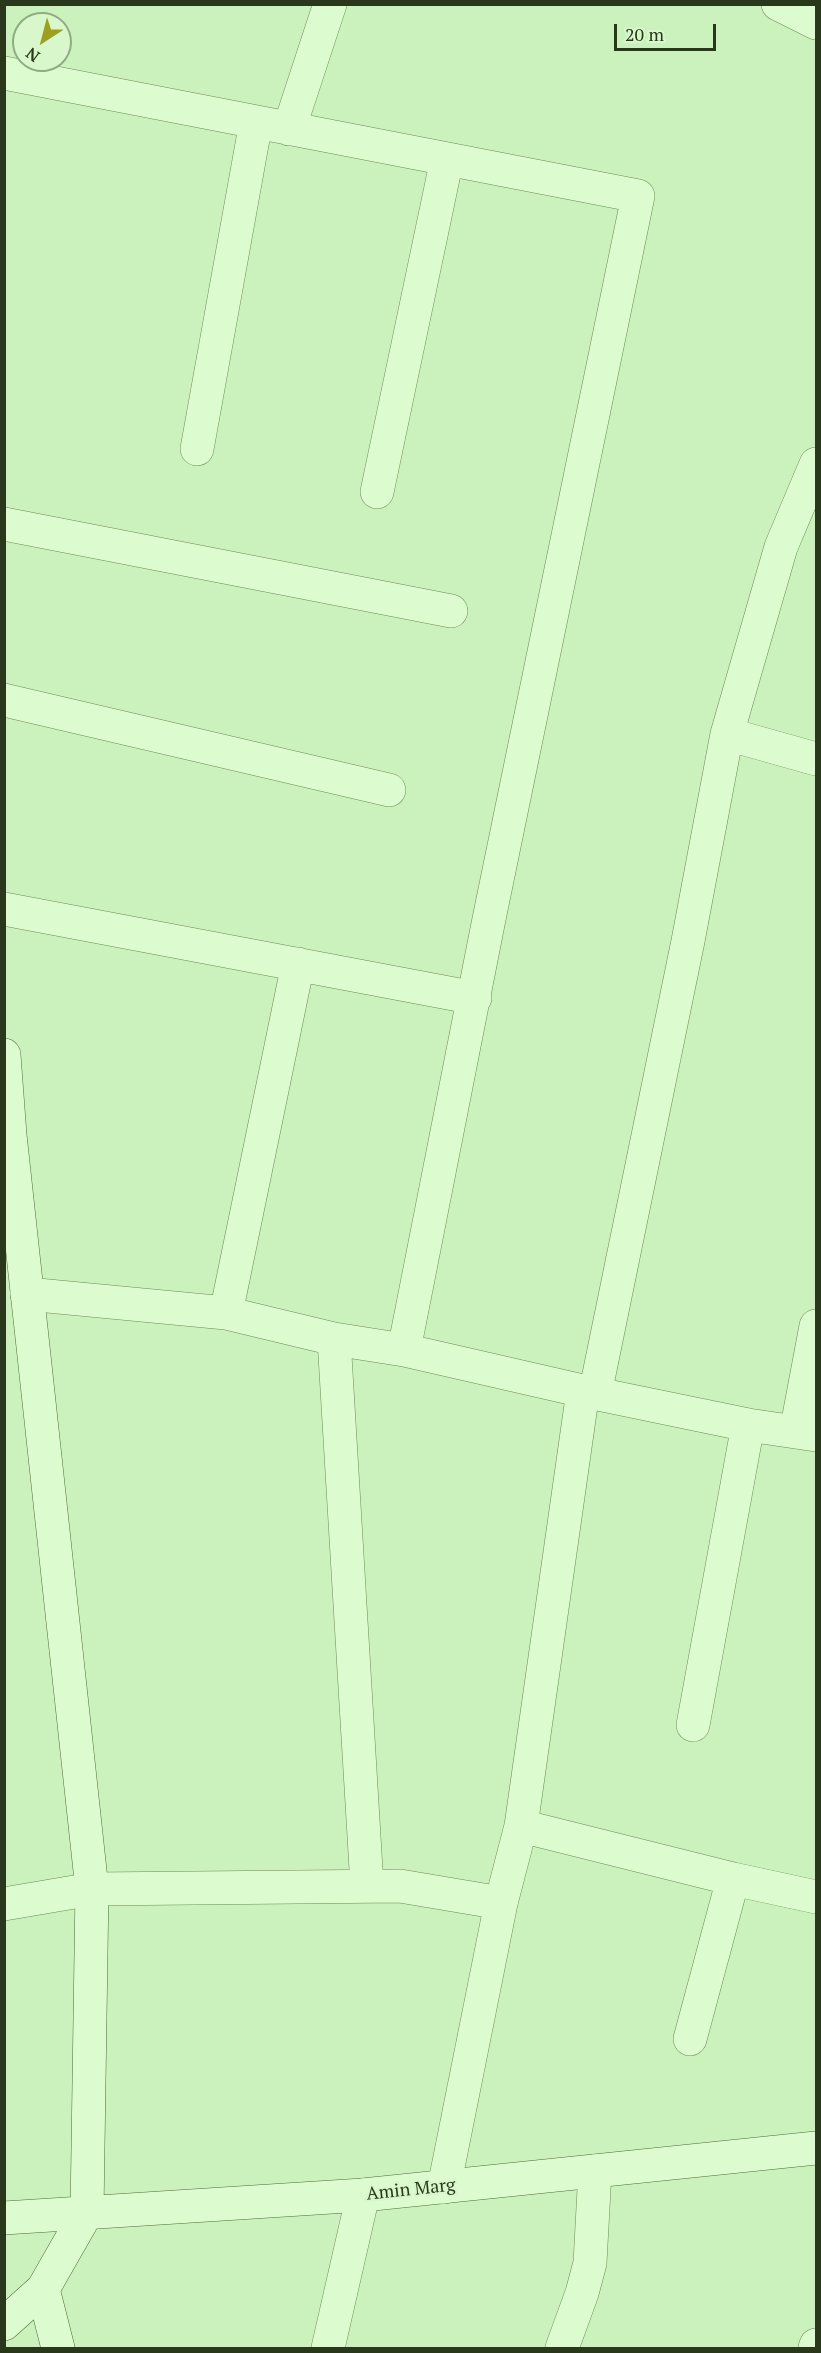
<!DOCTYPE html>
<style>
body{margin:0}
#map{position:relative;width:821px;height:2353px;overflow:hidden;background:#cbf2bc;font-family:"PT Serif",serif}
canvas{display:block}
.frame{position:absolute;inset:0;border:6px solid #29381a;pointer-events:none}
.north{position:absolute;left:12px;top:12px;width:60px;height:60px;box-sizing:border-box;background:#d8f8cc;border:2px solid #92ab85;border-radius:50%;rotate:216deg;font-size:16px;font-weight:700;line-height:24px;text-align:center;color:#29381a}
.north::after{content:'';display:block;margin:auto;width:21px;height:27px;background:#9e9f1f;clip-path:polygon(50% 0,100% 100%,50% 72%,0 100%)}
.scale{position:absolute;left:614px;top:24px;width:102px;height:27px;box-sizing:border-box;border:3px solid #29381a;border-top:0;padding-left:8px;font-size:18px;line-height:21px;white-space:nowrap;color:#29381a;-webkit-text-stroke:4px #d8f8cc;paint-order:stroke}
</style>
<div id="map">
<canvas width="821" height="2353"></canvas>
<div class="frame"></div>
<div class="north">N</div>
<div class="scale">20 m</div>
</div>
<script>
const ctx = document.querySelector('canvas').getContext('2d');
ctx.lineJoin = 'round';
function stroke(path, color, width, dash) { ctx.strokeStyle = color; ctx.lineWidth = width; ctx.lineCap = dash ? 'butt' : 'round'; ctx.setLineDash(dash || []); ctx.stroke(path); }
function label(font, color, halo, rows, align = 'center') {
  ctx.font = font + ' "PT Serif",serif'; ctx.lineWidth = 4.5; ctx.setLineDash([]); ctx.textBaseline = 'middle'; ctx.strokeStyle = halo; ctx.fillStyle = color; for (const [text, x, y, turn = 0] of rows) {
    ctx.save(); ctx.translate(x, y); ctx.rotate((+turn || 0) * Math.PI / 180); ctx.textAlign = isNaN(turn) ? turn : align; if (halo) ctx.strokeText(text, 0, 0); ctx.fillText(text, 0, 0); ctx.restore();
  }
}
const minor = new Path2D(`
 M778,4L816,23
 M4,73L638,196L489,919L404,1350
 M289,129L330,4
 M197,449L256,122
 M377,492L447,159
 M4,524L451,611
 M4,700L389,790
 M727,734L816,759
 M4,909L475,998
 M27,1294L226,1313L334,1339L404,1350L583,1391L748,1425L816,1435
 M226,1313L298,964
 M334,1339L367,1886
 M595,1394L688,941L727,734L781,547L816,464
 M796,1432L816,1326
 M693,1725L748,1425
 M521,1826L583,1391
 M733,1879L816,1897
 M4,1904L92,1889L400,1886L501,1903
 M444,2187L501,1903L521,1826L733,1879L690,2039
 M328,2348L363,2195
 M562,2348L582,2293L590,2263L595,2171
 M815,2348L816,2345`);
const secondary = new Path2D(`
 M4,1055L10,1135L92,1889L87,2212L43,2289L4,2324
 M4,2218L363,2195L816,2148
 M43,2289L58,2348`);
stroke(minor, '#6d8b54', 34);
stroke(secondary, '#516c38', 34);
stroke(minor, '#dcfcd0', 33);
stroke(secondary, '#dcfcd0', 33);
label('18px', '#29381a', '#d8f8cc', [
 ["Amin Marg",411,2190,-6]
]);
</script>
